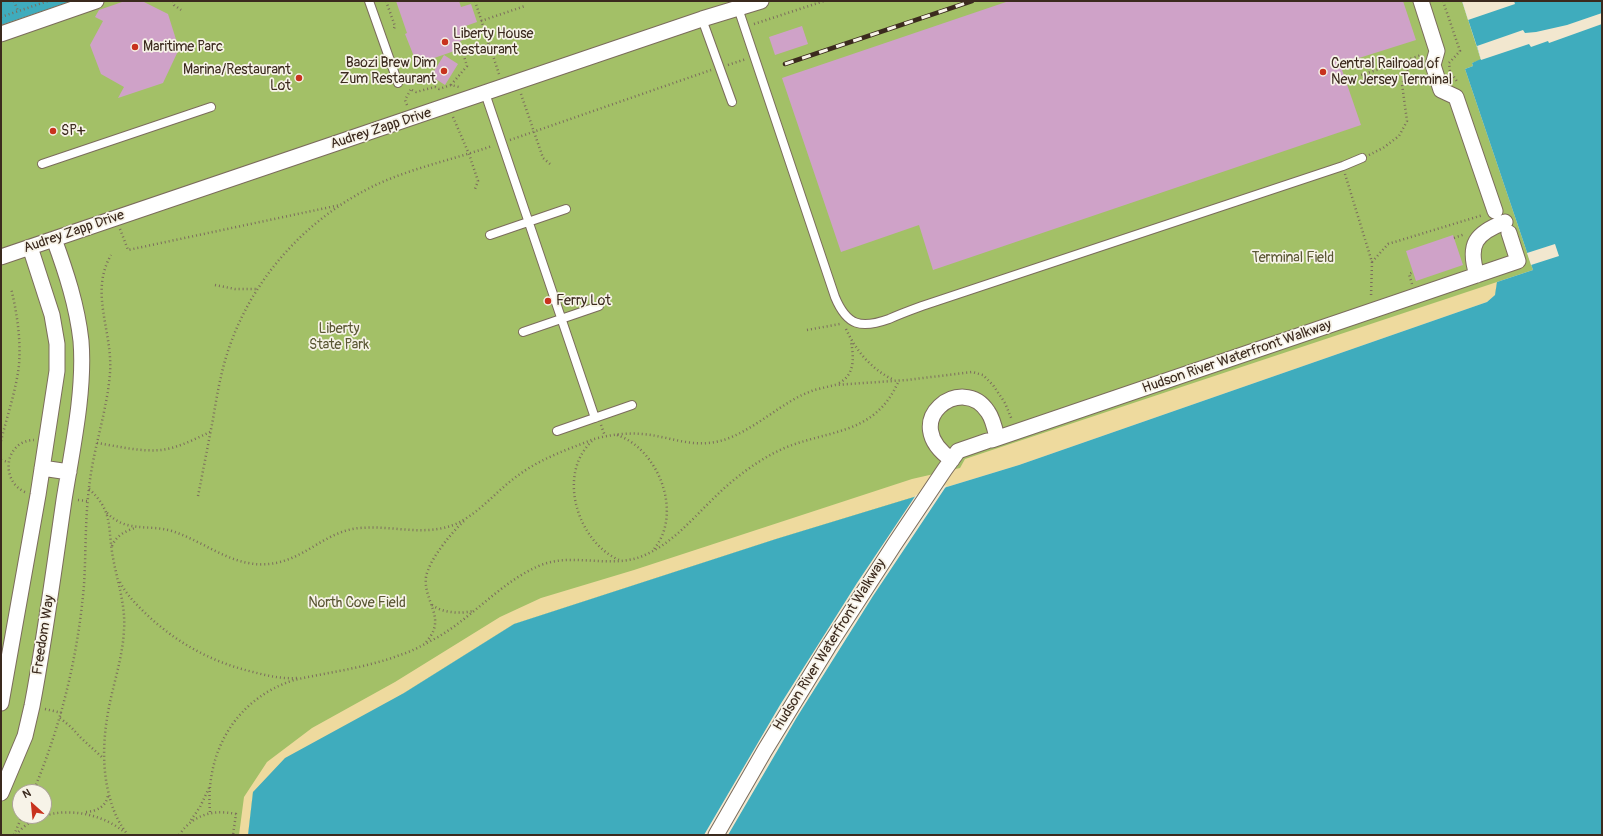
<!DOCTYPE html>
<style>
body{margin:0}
#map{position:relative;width:1603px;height:836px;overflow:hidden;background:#f2e7cf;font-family:Pangolin,sans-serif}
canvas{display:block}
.frame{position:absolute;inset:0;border:2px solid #3b2a1e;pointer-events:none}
.north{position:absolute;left:12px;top:784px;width:40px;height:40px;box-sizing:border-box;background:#f7f3e8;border:1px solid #aca397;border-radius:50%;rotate:333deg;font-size:11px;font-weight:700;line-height:16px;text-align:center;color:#3b2a1e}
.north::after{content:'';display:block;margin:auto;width:14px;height:18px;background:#c8321e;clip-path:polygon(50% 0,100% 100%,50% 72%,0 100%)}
</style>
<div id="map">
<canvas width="1603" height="836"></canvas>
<div class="frame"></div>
<div class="north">N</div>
</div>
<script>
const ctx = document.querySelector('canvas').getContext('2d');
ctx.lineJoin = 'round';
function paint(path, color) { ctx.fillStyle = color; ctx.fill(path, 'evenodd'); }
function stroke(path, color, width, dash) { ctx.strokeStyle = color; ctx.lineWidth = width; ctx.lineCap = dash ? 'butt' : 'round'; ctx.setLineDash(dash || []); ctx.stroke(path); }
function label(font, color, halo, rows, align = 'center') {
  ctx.font = font + ' Pangolin,sans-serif'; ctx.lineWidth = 3.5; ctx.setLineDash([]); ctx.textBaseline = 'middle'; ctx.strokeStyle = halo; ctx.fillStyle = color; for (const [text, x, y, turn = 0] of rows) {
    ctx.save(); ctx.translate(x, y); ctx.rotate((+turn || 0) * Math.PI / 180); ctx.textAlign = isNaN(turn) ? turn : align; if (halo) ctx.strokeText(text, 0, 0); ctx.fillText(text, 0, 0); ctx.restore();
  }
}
paint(new Path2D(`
 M72,1H1462L1481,60L1472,63L1473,66L1465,69L1533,270L1497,282L1495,295L908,499L776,539L514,624L404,693L253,792L248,835H1V25ZM20,792H44V816H20Z`), '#a3c067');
paint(new Path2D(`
 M1497,282L1495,295L1487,302L1019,465L776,539L514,624L404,693L253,792L248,835H239L244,797L267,762L312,728L395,682L500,617L541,598L634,570L912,479L960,468L965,459Z`), '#eeda9e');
paint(new Path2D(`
 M1,1H72L1,25Z
 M1462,1H1602V835H248L253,792L285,758L404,693L514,624L776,539L1019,465L1487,302L1495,295L1497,282L1533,270L1465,69L1473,66L1472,63L1481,59Z`), '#3facbd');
paint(new Path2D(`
 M1462,1H1514L1515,4L1468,20Z
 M1602,13V24L1549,43L1548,41L1531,47L1529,44L1481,60L1477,46L1523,30L1525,33L1536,32L1567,25Z
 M1555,244L1559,256L1531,265L1527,253Z
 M947,485L873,596L797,717L728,835H704L780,705L857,583L916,495Z`), '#f2e7cf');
paint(new Path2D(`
 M125,1H142L168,14L179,49L163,83L118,98L124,87L101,74L90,45L103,21L95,17L99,10Z
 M396,1H459L461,7L471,4L477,22L460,28L463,40L460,41L463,48L417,64L405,34L407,33Z
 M1009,1H1403L1416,40L1340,64L1361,125L933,270L919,225L841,252L782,78Z
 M802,26L808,44L775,55L769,37Z
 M444,55L458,64L445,85L431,76Z
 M1453,235L1463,265L1416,281L1406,251Z`), '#cfa2c8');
const lane = new Path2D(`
 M369,1L398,83
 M738,8L835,297C847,326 861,329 889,319C900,314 911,310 922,306L1343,166L1362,158
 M702,19L732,102
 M485,93L595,418
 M42,164L211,107
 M490,235L566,209
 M523,332L599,306
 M557,431L632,405`);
const street = new Path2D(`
 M1421,1L1437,51L1433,65L1441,90L1456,97L1495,211
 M1,34L96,1
 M1,257L702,19L761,1
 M1477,275C1467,244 1476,233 1505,222
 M992,440L1518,261L1509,233
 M952,460C896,421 963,372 988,412C993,419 995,429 997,438
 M42,468L69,472
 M1,703L38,495L57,371V344L52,315L30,247
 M1,793L25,736L32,706C45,638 54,569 64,500C72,450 85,391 81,341C77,305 66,272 54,239
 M716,835L765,750L828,647L894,545L945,469L958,451L987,441`);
stroke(lane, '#7b6c5c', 10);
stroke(street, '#7b6c5c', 17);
stroke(new Path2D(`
 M14,1L18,11
 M173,1L174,5L181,10
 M386,1L395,26L393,31
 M475,1L499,74
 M1443,1L1460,51L1449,63L1450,71L1458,83
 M1,17L48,1
 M481,21L525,6
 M754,24L824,1
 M728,65L746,59
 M1346,80L1413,58
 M451,85L467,66L463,53L489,44
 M412,90L416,92L435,87L439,89L451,85L459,87
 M521,94L543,158L550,164
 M407,105L405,100L411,89
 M453,117L469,154L478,181L475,189
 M510,140L711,70
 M1369,155L1383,148L1399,136L1407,121L1402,84L1413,58L1421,55
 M1345,174L1372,262L1371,297
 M120,229L128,250L340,205
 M1454,238L1465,234
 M1372,262L1388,244L1483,215
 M1412,284L1409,274L1413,272
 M215,285L235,289H258
 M846,329C856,351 872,370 894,380
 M807,330L840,324
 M839,383C855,375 854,357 851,342
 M601,425L605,436
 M617,435C659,449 684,515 653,550
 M1,441C7,416 16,391 19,365C21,339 17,313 11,288
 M592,441C556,475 578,542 619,560
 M97,443C117,446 140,452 161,450C178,448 195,439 210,432
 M1,460L8,462
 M89,489C112,510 108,524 112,552C116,578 126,604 124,630C123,650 118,669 113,689C105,721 101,754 107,786C111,805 116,820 128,835
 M25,492C0,481 4,441 34,440
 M198,496C203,471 208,445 213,419C217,395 221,371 229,348C254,275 310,215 380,183C416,167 455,159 492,146
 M78,500L87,501
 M107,513C127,533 148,524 172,531C209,543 238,573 280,562C308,555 330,530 360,528C393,525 424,537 456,524C481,512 498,489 520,474C542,458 569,449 594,439C613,434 632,432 651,435C670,438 689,445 708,443C741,441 773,409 802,395L814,390L835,385L907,380L972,372L983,375L993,385L1005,403L1012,420
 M112,546C116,536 125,531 135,528
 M120,582C126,594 135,603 144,612C175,642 211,662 253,672C268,676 282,679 298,678
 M432,605C443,613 460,614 473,611
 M426,642C448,618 423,602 426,577C429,560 451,533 464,521
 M45,709L62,713
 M60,718L71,727L81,738L103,758
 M33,792C61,726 78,656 84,585C86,553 85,520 89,488C93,449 107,412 110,373C113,331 89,293 111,255
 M86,812C97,811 106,807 108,795
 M210,812C205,753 235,699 294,680C329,672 366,668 400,655C413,651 425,644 438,637C474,616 502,581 541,565C575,552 612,570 645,555C674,542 693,518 715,497C732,480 753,464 774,453C821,428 874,440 899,380
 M191,820L200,807L209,788
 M14,835L22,816
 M16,835C41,803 94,808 123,831
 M179,835C193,815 212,809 236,814L233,835`), '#7b6c5c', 2.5, [1, 3]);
stroke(lane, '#fff', 8);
stroke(street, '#fff', 15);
const rail = new Path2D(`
 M785,64L972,1`);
stroke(rail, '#3b2a1e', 4.5);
stroke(rail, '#f7f3e8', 3, [9]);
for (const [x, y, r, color] of [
 [445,42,4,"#c8321e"],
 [135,47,4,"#c8321e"],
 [444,71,4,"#c8321e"],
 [1323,72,4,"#c8321e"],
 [299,78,4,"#c8321e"],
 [53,131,4,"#c8321e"],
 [548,301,4,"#c8321e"]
]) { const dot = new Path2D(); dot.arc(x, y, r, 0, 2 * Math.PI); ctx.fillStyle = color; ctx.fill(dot); stroke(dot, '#f7f3e8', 1.5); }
label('14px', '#3b2a1e', '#f7f3e8', [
 ["Liberty House",453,34],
 ["Restaurant",453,50],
 ["Maritime Parc",143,47],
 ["Baozi Brew Dim",436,63,"right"],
 ["Zum Restaurant",436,79,"right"],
 ["Central Railroad of",1331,64],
 ["New Jersey Terminal",1331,80],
 ["Marina/Restaurant",291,70,"right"],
 ["Lot",291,86,"right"],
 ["SP+",61,131],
 ["Ferry Lot",556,301]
], 'left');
label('14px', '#3b2a1e', '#f7f3e8', [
 ["Audrey Zapp Drive",381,129,-18],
 ["Audrey Zapp Drive",74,232,-19],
 ["Hudson River Waterfront Walkway",1237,357,-19],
 ["Freedom Way",44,635,-81],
 ["Hudson River Waterfront Walkway",830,645,-58]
]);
label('14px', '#5a5734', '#f7f3e8', [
 ["Terminal Field",1293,258],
 ["Liberty",339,329],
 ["State Park",339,345],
 ["North Cove Field",357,603]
]);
</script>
